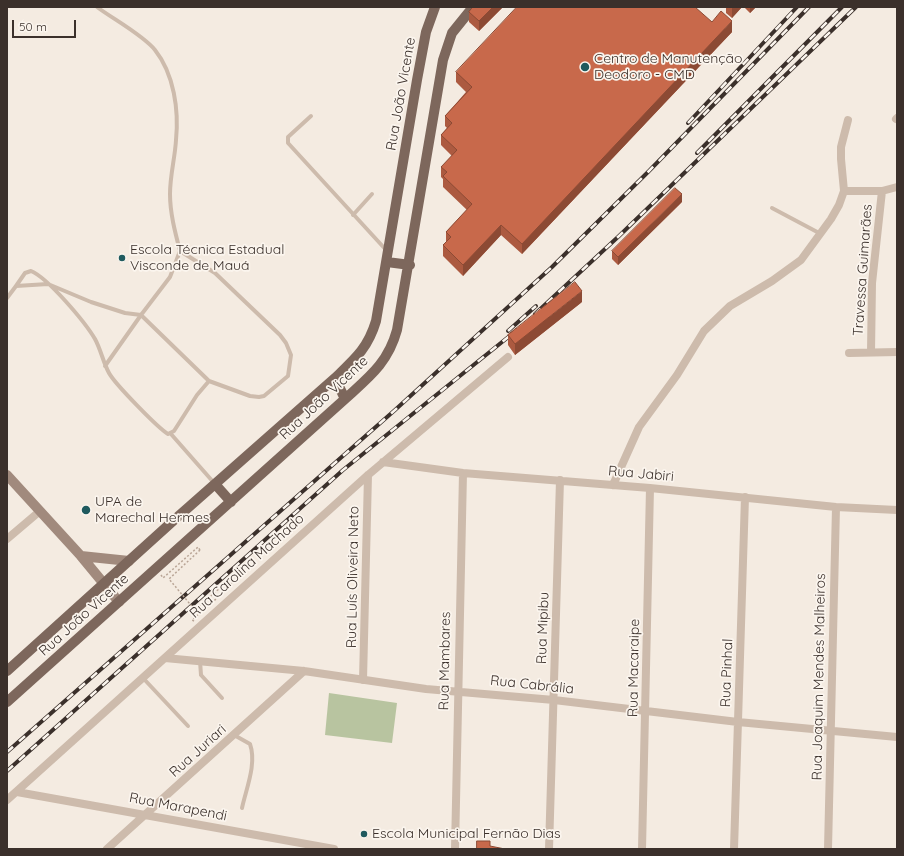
<!DOCTYPE html>
<meta charset="utf-8">
<style>
body{margin:0}
#map{position:relative;width:904px;height:856px;overflow:hidden;background:#f4ebe1;font-family:Quicksand,sans-serif}
canvas{display:block}
.frame{position:absolute;inset:0;border:8px solid #3b302b;pointer-events:none}
.scale{position:absolute;left:12px;top:20px;width:64px;height:18px;box-sizing:border-box;border:2px solid #3b302b;border-top:0;padding-left:5px;font-size:12px;line-height:14px;white-space:nowrap;color:#3b302b;-webkit-text-stroke:3px #fbf5ee;paint-order:stroke}
</style>
<div id="map">
<canvas width="904" height="856"></canvas>
<div class="frame"></div>
<div class="scale">50 m</div>
</div>
<script>
const ctx = document.querySelector('canvas').getContext('2d');
ctx.lineJoin = 'round';
function paint(path, color) { ctx.fillStyle = color; ctx.fill(path, 'evenodd'); }
function stroke(path, color, width, dash) { ctx.strokeStyle = color; ctx.lineWidth = width; ctx.lineCap = dash ? 'butt' : 'round'; ctx.setLineDash(dash || []); ctx.stroke(path); }
function label(font, color, halo, rows, align = 'center') {
  ctx.font = font + ' Quicksand,sans-serif'; ctx.lineWidth = 3.5; ctx.setLineDash([]); ctx.textBaseline = 'middle'; ctx.strokeStyle = halo; ctx.fillStyle = color; for (const [text, x, y, turn = 0] of rows) {
    ctx.save(); ctx.translate(x, y); ctx.rotate((+turn || 0) * Math.PI / 180); ctx.textAlign = isNaN(turn) ? turn : align; if (halo) ctx.strokeText(text, 0, 0); ctx.fillText(text, 0, 0); ctx.restore();
  }
}
paint(new Path2D(`
 M329,693L397,703L392,743L325,735Z`), '#b8c4a0');
stroke(new Path2D(`
 M161,575L163,578L198,547L200,550
 M194,621L192,620L232,585L229,580`), '#b9a596', 1.5, [2, 2]);
stroke(new Path2D(`
 M97,7C113,19 143,35 155,50C174,74 179,110 176,140C175,158 170,175 170,194C170,213 175,232 180,251L215,273L280,335L286,343L291,355L288,376L264,396L259,397L250,396L209,381L141,315L105,366
 M311,116L288,137V143L387,251
 M772,208L821,234
 M353,215L372,194
 M16,286L25,273L31,271C48,278 85,322 95,339C101,350 103,362 109,373C115,384 158,428 168,434L174,431L197,395L209,381
 M7,298L16,286L48,284L91,302L125,313L141,315L170,277L180,251
 M171,434L215,484
 M200,661L201,675L222,698
 M143,678L188,726
 M234,735L250,744C257,764 246,789 242,808`), '#cdbbac', 4);
stroke(new Path2D(`
 M896,119L897,118
 M844,191H882L897,187
 M871,352L872,283L882,191
 M849,353L897,352
 M383,462L463,473L650,488L836,507L897,510
 M613,485L639,427L677,375L704,331L730,306L772,281L801,260L831,219L839,205L844,191L841,159V147L848,120
 M7,539L40,511
 M165,658L304,671L426,689L554,700L738,722L897,737
 M363,680L368,475
 M17,792L334,849
 M7,800L368,475L508,357
 M107,849L304,671
 M455,849L463,473
 M549,849L560,480
 M642,849L650,488
 M734,849L745,497
 M828,849L836,507`), '#cdbbac', 8);
stroke(new Path2D(`
 M7,475L81,556L119,602
 M81,556L129,561`), '#a18a7d', 10);
stroke(new Path2D(`
 M387,262L410,265
 M335,378L345,399
 M215,484L231,502
 M7,671L173,521L335,378C355,359 368,348 376,321L417,80L426,32L435,7
 M7,702L345,399C369,377 388,363 397,330L443,60L452,33L473,7`), '#7d675c', 10);
const rail = new Path2D(`
 M688,123L797,7
 M697,153L842,7
 M535,314L619,236L856,7
 M508,331L536,306
 M7,752L395,410L552,267L648,172L809,7
 M7,771L343,470L517,330`);
stroke(rail, '#3b302b', 4);
stroke(rail, '#fbf5ee', 2.5, [8]);
stroke(new Path2D(`
 M200,550L169,579L195,610L229,580`), '#b9a596', 1.5, [2, 2]);
paint(new Path2D(`
 M473,7H503L479,31L469,22V12Z
 M726,7H742L732,18L726,13Z
 M744,7H756L750,13Z
 M712,22L732,32L522,254L501,235L463,276L443,256V245L446,243V232L467,210L443,187V179L441,177V167L452,156L441,145V135L447,128L445,126V116L466,92L456,82V72Z
 M682,202L618,265L612,259V251Z
 M582,302L515,355L508,345V335Z`), '#ac5a40');
paint(new Path2D(`
 M493,7H503L479,31V21Z
 M733,7H742L732,18V8Z
 M750,7H756L750,13Z
 M732,21V32L522,254V244Z
 M682,194V202L618,265V257Z
 M501,225V235L463,276V265Z
 M582,291V302L515,355V344Z`), '#8c4a34');
const building = new Path2D(`
 M473,7H493L479,21L469,12Z
 M517,7H695L712,22L721,11L732,21L522,244L501,225L463,265L443,245L451,237L446,232L472,204L443,176L447,172L441,167L457,150L441,135L452,123L445,116L472,87L456,72Z
 M675,188L682,194L618,257L612,251Z
 M575,282L582,291L515,344L508,335Z
 M477,841H490V846L505,849H477Z`);
paint(building, '#c8694b');
stroke(building, '#8c4a34', 1);
for (const [x, y, r, color] of [
 [585,67,5,"#1f5a5e"],
 [122,258,4,"#1f5a5e"],
 [86,510,5,"#1f5a5e"],
 [364,834,4,"#1f5a5e"]
]) { const dot = new Path2D(); dot.arc(x, y, r, 0, 2 * Math.PI); ctx.fillStyle = color; ctx.fill(dot); stroke(dot, '#fbf5ee', 1.5); }
label('14px', '#3b302b', '#fbf5ee', [
 ["Centro de Manutenção",594,59],
 ["Deodoro - CMD",594,75],
 ["Escola Técnica Estadual",130,250],
 ["Visconde de Mauá",130,266],
 ["UPA de",95,502],
 ["Marechal Hermes",95,518],
 ["Escola Municipal Fernão Dias",372,834]
], 'left');
label('14px', '#3b302b', '#fbf5ee', [
 ["Rua João Vicente",401,94,-80],
 ["Travessa Guimarães",863,270,-86],
 ["Rua João Vicente",324,398,-43],
 ["Rua Jabiri",641,474,5],
 ["Rua Carolina Machado",247,566,-42],
 ["Rua Luís Oliveira Neto",353,577,-89],
 ["Rua João Vicente",84,615,-42],
 ["Rua Mipibu",543,628,-88],
 ["Rua Mambares",445,661,-89],
 ["Rua Macaraipe",634,668,-89],
 ["Rua Pinhal",727,673,-88],
 ["Rua Joaquim Mendes Malheiros",819,677,-89],
 ["Rua Cabrália",532,685,6],
 ["Rua Juriari",198,751,-42],
 ["Rua Marapendi",178,807,11]
]);
</script>
